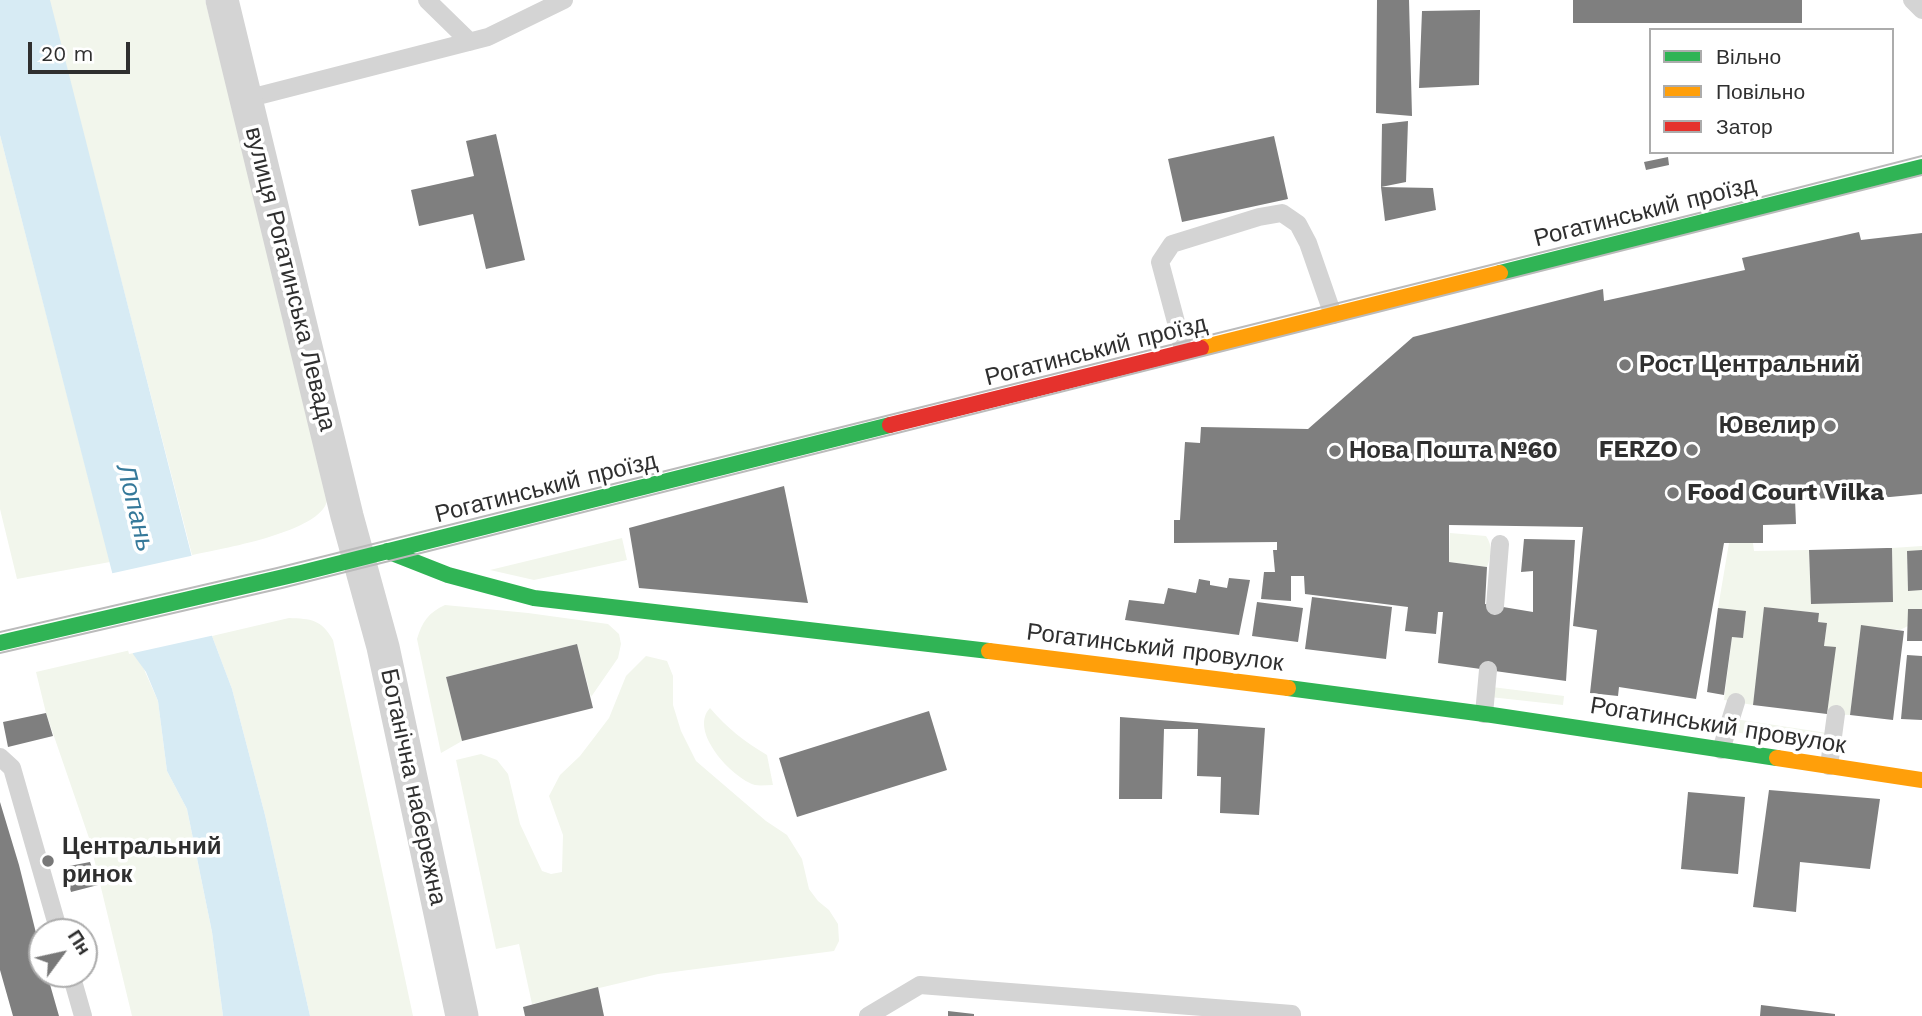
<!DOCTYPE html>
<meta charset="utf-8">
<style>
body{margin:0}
#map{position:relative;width:1922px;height:1016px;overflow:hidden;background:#fff;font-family:"Work Sans",sans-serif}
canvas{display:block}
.legend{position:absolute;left:1649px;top:28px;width:245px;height:126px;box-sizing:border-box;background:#fff;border:2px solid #acacac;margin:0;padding:9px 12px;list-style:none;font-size:21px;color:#2f2f2f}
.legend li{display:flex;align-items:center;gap:14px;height:35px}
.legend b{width:35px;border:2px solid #acacac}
.north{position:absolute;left:28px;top:918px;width:70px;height:70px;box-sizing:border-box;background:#fff;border:2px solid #acacac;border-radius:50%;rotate:57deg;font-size:19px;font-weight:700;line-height:28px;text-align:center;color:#2f2f2f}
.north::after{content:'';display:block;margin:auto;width:24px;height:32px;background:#787878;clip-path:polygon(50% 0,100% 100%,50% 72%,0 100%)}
.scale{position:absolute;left:28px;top:42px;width:102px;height:32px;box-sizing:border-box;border:4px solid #2f2f2f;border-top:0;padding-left:9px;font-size:21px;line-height:24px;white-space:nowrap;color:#2f2f2f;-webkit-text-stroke:5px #fff;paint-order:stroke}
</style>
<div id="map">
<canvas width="1922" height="1016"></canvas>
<ul class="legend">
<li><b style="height:9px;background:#30b455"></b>Вільно</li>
<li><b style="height:9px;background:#ff9f0a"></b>Повільно</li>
<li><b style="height:9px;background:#e5322d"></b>Затор</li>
</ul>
<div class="north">Пн</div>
<div class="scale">20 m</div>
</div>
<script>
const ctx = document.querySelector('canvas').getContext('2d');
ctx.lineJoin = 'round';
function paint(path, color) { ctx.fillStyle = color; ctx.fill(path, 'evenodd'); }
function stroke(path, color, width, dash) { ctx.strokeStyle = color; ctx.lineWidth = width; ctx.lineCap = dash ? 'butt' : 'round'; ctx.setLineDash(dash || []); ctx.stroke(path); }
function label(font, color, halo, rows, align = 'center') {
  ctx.font = font + ' "Work Sans",sans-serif'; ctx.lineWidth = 7; ctx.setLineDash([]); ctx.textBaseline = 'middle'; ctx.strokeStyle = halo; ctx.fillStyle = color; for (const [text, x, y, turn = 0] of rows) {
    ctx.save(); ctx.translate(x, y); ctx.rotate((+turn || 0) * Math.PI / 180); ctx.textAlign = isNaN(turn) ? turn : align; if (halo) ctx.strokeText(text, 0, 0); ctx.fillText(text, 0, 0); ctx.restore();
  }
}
paint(new Path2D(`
 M49,0H205L323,455C325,470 332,489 326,504C314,533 221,549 192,555Z
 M0,135L110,562L17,579L0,509Z
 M1450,533L1486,536C1493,546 1491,556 1487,567L1449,562Z
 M622,538L627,560L534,580L490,570Z
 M1729,543H1753L1754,551L1809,550L1811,604L1893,602L1892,548L1922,546V550L1907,552L1908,590H1922V609H1908V626L1900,630L1861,626L1850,715L1827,714L1835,648L1824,646L1827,623L1818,622V613L1765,607L1753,705L1724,700L1732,637L1743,638L1746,612L1718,608Z
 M445,605L528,613L608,624L619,634L621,644L618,658L591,697L577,644L446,677L462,741L441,753L417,639C422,622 429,612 445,605Z
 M289,618C311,619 321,619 333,640L413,1016H310L265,815L232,689L212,636Z
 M135,649L158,701L167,771L187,809L212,932L223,1016H132L89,838L46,713L36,672Z
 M646,656L667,661L673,676V705L681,731L696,761L766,821L787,835L802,859L809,889L818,901L829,910L838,924L839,941L834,951L658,974L532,1004L519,944L496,949L456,760L481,754L497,760L508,774L520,824L542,871L551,874L562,872L563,835L549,796L560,775L580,756L609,718L626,676Z
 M1492,687L1564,696L1563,705L1490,697Z
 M710,708C727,728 745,742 767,755L773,785C767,785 760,786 755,785C732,778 688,731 710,708Z
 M1735,719L1827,733L1825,746L1734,732Z`), '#f2f6ec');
paint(new Path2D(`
 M0,0H50L212,636L232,689L265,815L310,1016H223L212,932L187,809L167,771L158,701L146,672L133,654L0,135Z`), '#d7ebf4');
paint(new Path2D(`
 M195,555L215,635L129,654L109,574Z`), '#fff');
paint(new Path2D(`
 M1377,0H1409L1412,116L1376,113Z
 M1573,0H1802V23H1573Z
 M1480,10L1479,85L1419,88L1422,11Z
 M1408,121L1406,182L1381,187L1433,188L1436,210L1385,221L1381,187L1382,124Z
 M496,134L525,260L486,269L473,214L419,226L411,190L474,176L466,141Z
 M1274,136L1288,199L1182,222L1168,159Z
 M1668,157L1669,165L1646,170L1644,162Z
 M1859,232L1861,240L1922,233V494L1890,497L1795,499L1796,524L1763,525V543H1724L1696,699L1619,687L1618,696L1590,693L1597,630L1573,626L1583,527L1449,525V562L1487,567L1485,604L1533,612V571L1521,572L1524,539L1575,540L1566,681L1438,663L1443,612H1438L1436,634L1405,631L1408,607L1305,594L1304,576H1291V601L1261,599L1264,572H1275L1273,550H1277V542L1174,543V520H1180L1185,442L1200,443L1201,427L1308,429L1413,337L1603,289L1604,301L1745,270L1742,258Z
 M784,486L808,603L639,588L629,528Z
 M1887,548H1892L1893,602L1811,604L1809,550Z
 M1922,550V590L1908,591L1907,551Z
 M1229,578L1250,580L1239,635L1125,620L1129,600L1164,604L1168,588L1196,593L1199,579L1210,581V585L1227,588Z
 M1312,597L1392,607L1386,659L1305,649Z
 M1257,602L1303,608L1298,642L1252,636Z
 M1764,607L1819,613L1818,622L1827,623L1824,646L1836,647L1827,714L1753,705Z
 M1718,608L1746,611L1743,638L1732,637L1724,695L1707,692Z
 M1908,609H1922V641H1907Z
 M1861,625L1904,631L1893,720L1850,715Z
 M577,644L593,708L462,741L446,677Z
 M1907,655L1922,656V720L1901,719Z
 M929,711L947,770L797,817L779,758Z
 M46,713L53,736L8,747L3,722Z
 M1120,717L1265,728L1259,815L1220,813L1221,777L1197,776L1198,729H1164L1162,799H1119Z
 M1769,790L1880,799L1870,869L1800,862L1796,912L1753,907Z
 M1688,792L1745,797L1738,874L1681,869Z
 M0,802L19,865L42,957V974H47L59,1016H13L0,970Z
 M90,862L98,885L71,892L64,867Z
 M598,987L604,1016H525L523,1007Z
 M1761,1005L1835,1014V1016H1760Z
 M948,1011L974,1014V1016H948Z`), '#7f7f7f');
stroke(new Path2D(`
 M427,0L470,42
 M1912,0L1922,10
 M246,99L488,37L564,0
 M1184,352L1160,262L1172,244L1259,217L1282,213L1298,224L1308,243L1333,315
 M1495,606L1500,544
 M1484,714L1488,670
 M1721,750L1736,702
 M0,757L12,768L59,932
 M1829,766L1836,714
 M71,974L83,1016
 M868,1016L920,985L1292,1014V1016`), '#d4d4d4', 18);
stroke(new Path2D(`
 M222,0L347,516L383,647L462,1016`), '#d4d4d4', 33);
stroke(new Path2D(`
 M1500,273L1922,167
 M387,551L448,575L534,598L989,651
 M0,643L301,573L890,425
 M1288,688L1492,715L1777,758`), '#30b455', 16);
stroke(new Path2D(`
 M1201,348L1500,273
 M989,651L1288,688
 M1777,758L1922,780`), '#ff9f0a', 16);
stroke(new Path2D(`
 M890,425L1201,348`), '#e5322d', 16);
stroke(new Path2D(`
 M0,632L277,568L1723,207L1922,156
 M0,653L282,588L1922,175`), '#bbb', 2);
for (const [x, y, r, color] of [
 [1625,365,7,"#787878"],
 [1830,426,7,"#787878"],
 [1692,450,7,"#787878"],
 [1335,451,7,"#787878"],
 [1673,493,7,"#787878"],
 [48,861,7,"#787878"]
]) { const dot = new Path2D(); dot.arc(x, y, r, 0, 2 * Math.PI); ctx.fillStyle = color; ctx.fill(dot); stroke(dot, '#fff', 2.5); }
label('24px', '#2f2f2f', '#fff', [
 ["Рогатинський проїзд",1645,212,-14],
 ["вулиця Рогатинська Левада",290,279,76],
 ["Рогатинський проїзд",1096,351,-14],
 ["Рогатинський проїзд",546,488,-14],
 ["Рогатинський провулок",1155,648,7],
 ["Рогатинський провулок",1718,726,9],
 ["Ботанічна набережна",413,787,78]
]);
label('bold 24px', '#2f2f2f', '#fff', [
 ["Рост Центральний",1639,365],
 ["Ювелир",1816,426,"right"],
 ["FERZO",1678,450,"right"],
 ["Нова Пошта №60",1349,451],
 ["Food Court Vilka",1687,493],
 ["Центральний",62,847],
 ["ринок",62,875]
], 'left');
label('italic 26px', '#35799a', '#fff', [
 ["Лопань",135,508,76]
]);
</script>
